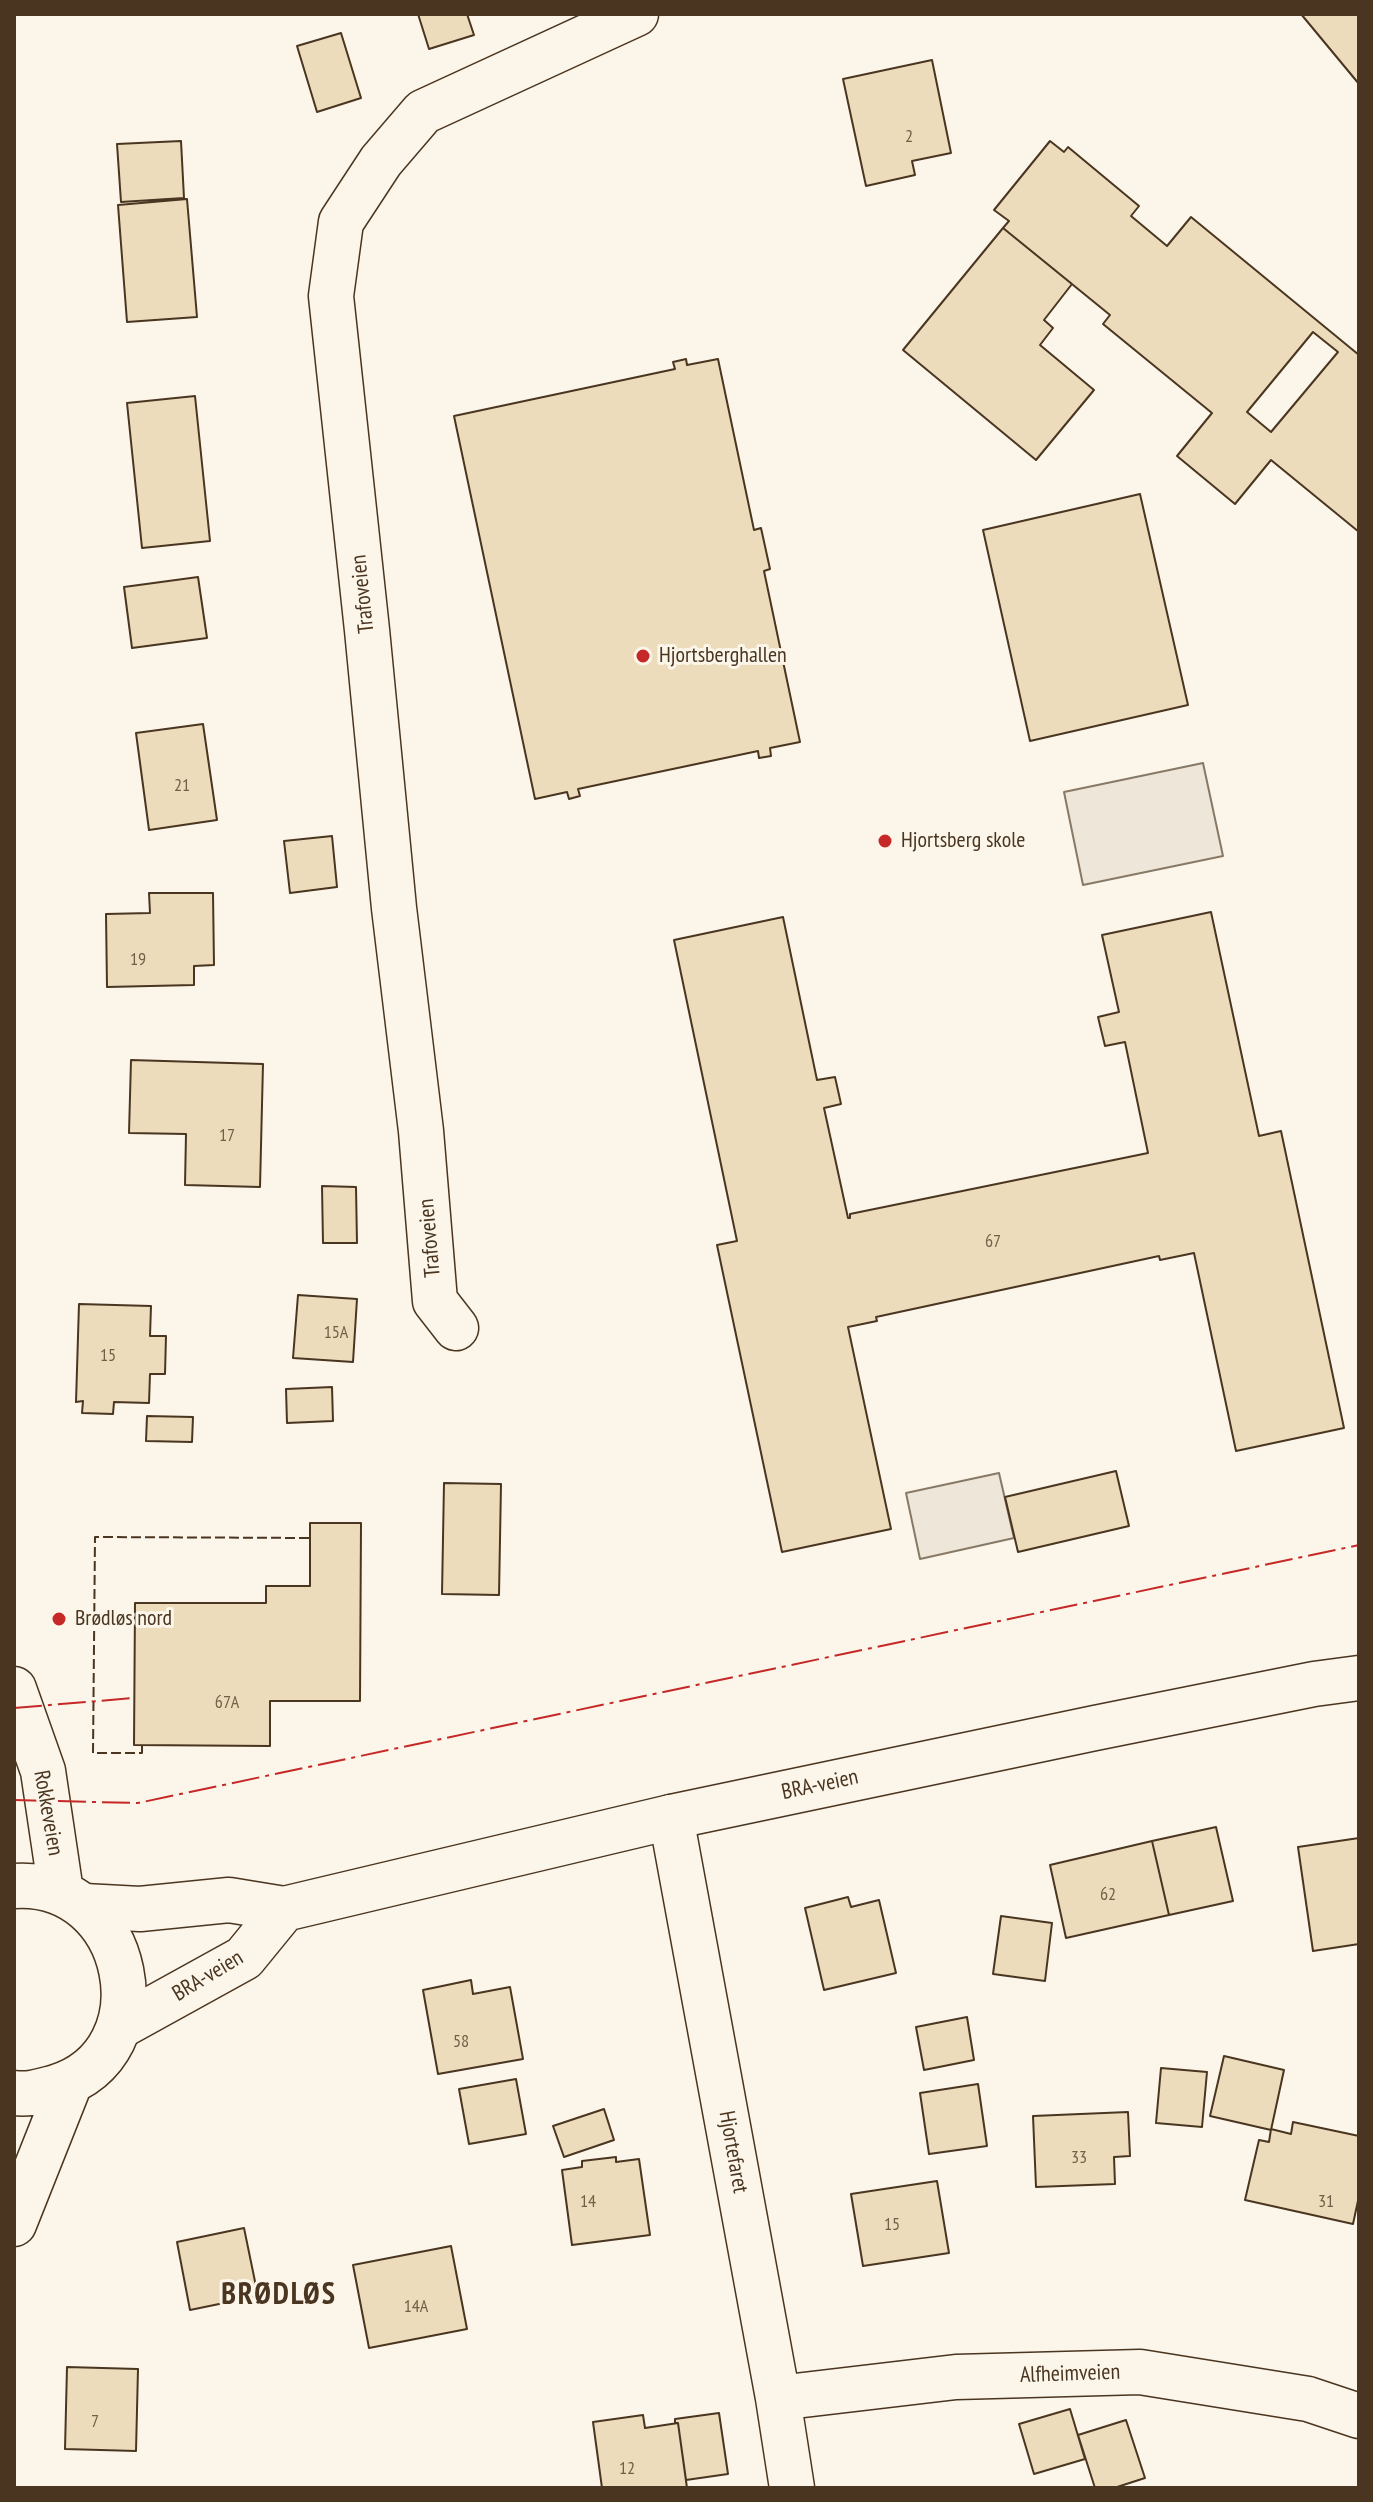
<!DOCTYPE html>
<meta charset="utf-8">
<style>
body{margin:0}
#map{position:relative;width:1373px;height:2502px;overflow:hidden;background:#fbf6e9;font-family:"PT Sans Narrow",sans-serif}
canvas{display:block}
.frame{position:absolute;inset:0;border:16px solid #4a3520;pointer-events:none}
</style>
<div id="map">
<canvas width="1373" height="2502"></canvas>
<div class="frame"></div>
</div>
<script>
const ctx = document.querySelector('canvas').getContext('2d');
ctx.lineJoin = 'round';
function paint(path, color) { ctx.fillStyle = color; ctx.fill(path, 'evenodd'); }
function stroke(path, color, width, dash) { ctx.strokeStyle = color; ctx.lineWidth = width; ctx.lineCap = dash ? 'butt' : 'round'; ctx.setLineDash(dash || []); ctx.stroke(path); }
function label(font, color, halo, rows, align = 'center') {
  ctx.font = font + ' "PT Sans Narrow",sans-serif'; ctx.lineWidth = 6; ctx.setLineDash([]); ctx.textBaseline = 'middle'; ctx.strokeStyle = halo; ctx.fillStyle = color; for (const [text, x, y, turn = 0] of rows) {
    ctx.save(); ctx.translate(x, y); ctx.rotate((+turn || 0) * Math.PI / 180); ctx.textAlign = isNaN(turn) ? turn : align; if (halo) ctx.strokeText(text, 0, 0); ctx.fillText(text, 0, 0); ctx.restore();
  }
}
const green = new Path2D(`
 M1203,763L1223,856L1083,885L1064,792Z
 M999,1473L1014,1538L920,1559L906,1493Z`);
paint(green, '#ede6d9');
stroke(green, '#887966', 2);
const building = new Path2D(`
 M418,14H467L474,35L429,49Z
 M1301,14H1359V84Z
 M341,33L361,98L317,112L297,46Z
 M932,60L951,153L912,161L915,175L866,186L843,79Z
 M181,141L184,198L121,202L117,144Z
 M1050,141L1064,152L1068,147L1139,206L1131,216L1167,246L1191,217L1359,355V532L1271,460L1235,504L1177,456L1212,413L1103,324L1110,315L1003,228L1009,221L994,210ZM1313,332L1338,352L1271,432L1247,412Z
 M187,199L197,317L127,322L118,205Z
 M1003,228L1072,284L1044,320L1053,328L1040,345L1094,390L1036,460L903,350Z
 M686,359L687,365L718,359L754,530L761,528L770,569L764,571L800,742L770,748L771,756L759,758L758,751L578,789L580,796L569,799L567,792L535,799L454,416L675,369L673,362Z
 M195,396L210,541L142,548L127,403Z
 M1140,494L1188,705L1030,741L983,530Z
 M198,577L207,638L132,648L124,587Z
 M203,724L217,820L149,830L136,733Z
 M332,836L337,887L290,893L284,841Z
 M149,893H213L214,965L194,966V985L107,987L106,914L150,913Z
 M1211,912L1259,1136L1281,1131L1344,1428L1236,1451L1194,1253L1160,1260L1159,1256L876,1317L877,1321L848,1327L891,1529L782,1552L717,1245L737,1241L674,940L783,917L817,1080L835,1077L841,1104L824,1108L848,1218H850V1214L1148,1153L1125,1042L1105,1046L1098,1017L1119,1012L1102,935Z
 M131,1060L263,1064L260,1187L185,1185L186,1134L129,1133Z
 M322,1186L356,1187L357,1243H323Z
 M298,1295L357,1299L353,1362L293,1358Z
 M79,1304L151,1306L150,1336H166L165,1374H150L149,1403L114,1402L113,1414L82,1413L83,1401L76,1402Z
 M332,1387L333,1421L287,1423L286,1389Z
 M147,1416L193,1417L192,1442L146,1441Z
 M1116,1471L1129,1526L1018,1552L1005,1497Z
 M444,1483L501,1484L499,1595L442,1594Z
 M310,1523H361L360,1701H270V1746L134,1745L135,1603H266V1586H310Z
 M1216,1827L1233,1901L1169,1915L1152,1841Z
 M1359,1838V1944L1313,1951L1298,1847Z
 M1152,1841L1169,1915L1066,1938L1050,1865Z
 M848,1897L851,1907L879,1900L896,1973L824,1990L805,1908Z
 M1001,1916L1052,1923L1045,1981L993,1974Z
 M471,1980L473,1994L510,1987L523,2059L438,2074L423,1990Z
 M967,2017L974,2060L924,2070L916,2027Z
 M1224,2056L1284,2070L1271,2130L1210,2116Z
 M1161,2068L1207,2072L1202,2127L1156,2123Z
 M516,2079L526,2134L469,2144L459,2089Z
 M978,2084L987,2146L929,2154L920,2093Z
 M604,2109L614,2140L564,2157L553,2126Z
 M1128,2112L1130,2156L1114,2157L1115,2184L1036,2187L1033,2116Z
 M1293,2122L1359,2136V2196L1353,2224L1245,2200L1259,2140L1269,2142L1271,2129L1291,2134Z
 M616,2157V2162L639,2159L650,2235L572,2245L562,2170L582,2167V2161Z
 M937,2181L949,2253L863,2266L851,2194Z
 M244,2228L258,2296L190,2310L177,2242Z
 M451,2246L467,2329L369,2348L353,2265Z
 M67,2367L138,2369L136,2451L65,2449Z
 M1070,2409L1085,2459L1034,2474L1019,2424Z
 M719,2413L728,2474L686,2480L678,2423H675V2419Z
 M643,2415L645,2428L678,2423L687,2488H602L593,2422Z
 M1126,2420L1145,2478L1114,2488H1095L1078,2435Z`);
paint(building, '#ecdcbc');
stroke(building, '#4a3520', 2);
const minor = new Path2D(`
 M456,1328L435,1301L421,1131L394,908L367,630L331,296L341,222L381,161L423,112L636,14
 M671,1817L778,2398L792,2488
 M778,2398L956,2377L1140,2372L1308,2399L1359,2416`);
const secondary = new Path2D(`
 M84,1906L140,1909L229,1900L284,1909L671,1817L1095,1728L1314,1684L1359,1678
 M119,2027L244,1958L284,1909`);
const primary = new Path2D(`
 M14,1689L43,1771L61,1892
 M14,1886C133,1878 167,2053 56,2087C41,2091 30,2095 14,2093
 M14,2224L70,2083`);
stroke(minor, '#4a3520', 47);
stroke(secondary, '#4a3520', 47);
stroke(primary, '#4a3520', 47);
stroke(minor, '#fbf6e9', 44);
stroke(secondary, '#fbf6e9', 44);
stroke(primary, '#fbf6e9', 44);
stroke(new Path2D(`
 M142,1746V1753H93L95,1537L310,1538`), '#4a3520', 2, [10, 4]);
stroke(new Path2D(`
 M14,1708L134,1698
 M14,1800L138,1803L1359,1545`), '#c62828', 2, [28, 6, 4, 6]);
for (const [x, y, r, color] of [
 [643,656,8,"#c62828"],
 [885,841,8,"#c62828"],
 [59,1619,8,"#c62828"]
]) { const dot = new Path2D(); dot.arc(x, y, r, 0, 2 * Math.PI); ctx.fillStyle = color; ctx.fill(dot); stroke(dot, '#fbf6e9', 3); }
label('18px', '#725f47', null, [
 ["2",909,137],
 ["21",182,786],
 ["19",138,960],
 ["17",227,1136],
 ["67",993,1242],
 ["15A",336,1333],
 ["15",108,1356],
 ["67A",227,1703],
 ["62",1108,1895],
 ["58",461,2042],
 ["33",1079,2158],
 ["14",588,2202],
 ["31",1326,2202],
 ["15",892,2225],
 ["14A",416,2307],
 ["7",95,2422],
 ["12",627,2469]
]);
label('22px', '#4a3520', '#fbf6e9', [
 ["Trafoveien",363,594,-96],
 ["Trafoveien",430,1238,-95],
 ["BRA-veien",820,1785,-12],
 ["Rokkeveien",48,1813,80],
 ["BRA-veien",208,1976,-31],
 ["Hjortefaret",733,2152,80],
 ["Alfheimveien",1070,2374,-2]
]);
label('22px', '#4a3520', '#fbf6e9', [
 ["Hjortsberghallen",659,656],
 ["Hjortsberg skole",901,841],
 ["Brødløs nord",75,1619]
], 'left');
ctx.letterSpacing = '2px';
label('bold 30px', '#4a3520', '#fbf6e9', [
 ["BRØDLØS",279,2295]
]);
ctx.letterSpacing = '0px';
</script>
